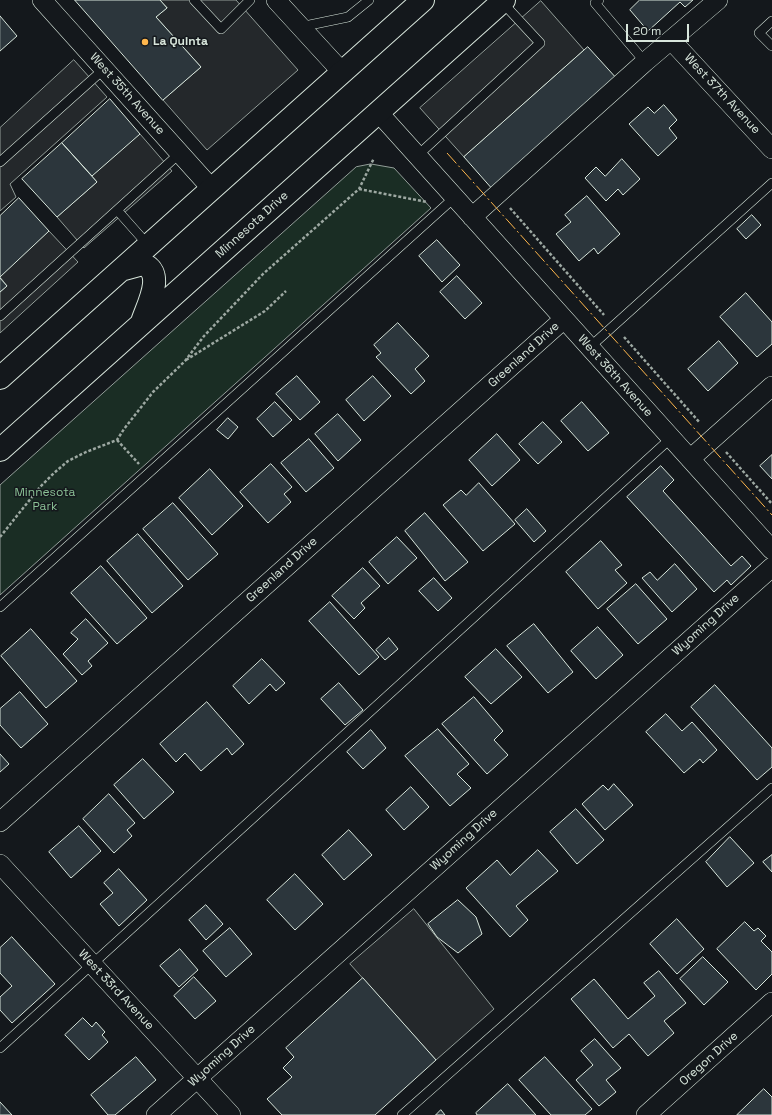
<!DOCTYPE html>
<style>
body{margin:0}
#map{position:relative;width:772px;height:1115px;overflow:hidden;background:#14181c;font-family:"Space Grotesk",sans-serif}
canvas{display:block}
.scale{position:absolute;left:626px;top:24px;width:63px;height:18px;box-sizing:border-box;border:2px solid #d8e6dc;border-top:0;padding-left:5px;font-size:12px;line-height:14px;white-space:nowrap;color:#d8e6dc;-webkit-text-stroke:3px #14181c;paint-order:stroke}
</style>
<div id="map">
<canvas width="772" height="1115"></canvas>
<div class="scale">20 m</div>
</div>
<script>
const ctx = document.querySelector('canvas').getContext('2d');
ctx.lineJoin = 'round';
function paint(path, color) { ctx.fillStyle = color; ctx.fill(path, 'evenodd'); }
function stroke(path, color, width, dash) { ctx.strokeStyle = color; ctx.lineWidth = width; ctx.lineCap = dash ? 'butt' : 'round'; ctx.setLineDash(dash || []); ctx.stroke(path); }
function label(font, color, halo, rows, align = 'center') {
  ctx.font = font + ' "Space Grotesk",sans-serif'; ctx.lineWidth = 3; ctx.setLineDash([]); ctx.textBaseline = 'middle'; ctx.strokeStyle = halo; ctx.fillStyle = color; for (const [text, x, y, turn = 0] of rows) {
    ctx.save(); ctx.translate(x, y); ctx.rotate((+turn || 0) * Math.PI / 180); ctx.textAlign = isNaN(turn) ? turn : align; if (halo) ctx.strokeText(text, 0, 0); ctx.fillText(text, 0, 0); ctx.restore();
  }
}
const green = new Path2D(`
 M371,164L394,168L431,208L0,595V485L356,167Z`);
paint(green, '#1a2d24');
stroke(green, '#939e99', 1);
const parking = new Path2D(`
 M160,0H236L298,70L207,150L163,100L201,67L156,17L167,8Z
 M541,1L584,50L464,157L420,108Z
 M74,60L107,97L10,184L16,197L0,211V128Z
 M140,134L172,171L84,248L57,217L97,182L92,176Z
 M49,231L78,262L0,333V292L7,286L0,277Z
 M414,909L494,1009L436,1060L350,964Z`);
paint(parking, '#24282b');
stroke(parking, '#939e99', 1);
const building = new Path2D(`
 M75,0H160L167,8L156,17L201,67L163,100Z
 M640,0H693L685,7L680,2L648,31L630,10Z
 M0,16L17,36L0,51Z
 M588,47L618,80L494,191L464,157Z
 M110,99L140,134L92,176L62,143Z
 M664,105L677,120L669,128L677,138L658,156L629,124L648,107L654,113Z
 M62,143L97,182L57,217L22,179Z
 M622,159L640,179L623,195L618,189L606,201L585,178L596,167L605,176Z
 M587,196L620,234L598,254L594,248L579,261L556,234L571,222L565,215Z
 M19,198L49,231L0,277V216Z
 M752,215L761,225L746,239L737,229Z
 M437,240L460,265L442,282L419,256Z
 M457,276L482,303L465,319L440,292Z
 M0,278L7,286L0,292Z
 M746,293L772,322V344L757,357L720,317Z
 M398,323L429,356L415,369L425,381L411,394L376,357L381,353L374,345Z
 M719,341L738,363L708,391L688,369Z
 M297,376L320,402L300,420L276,394Z
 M373,376L391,396L364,421L346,400Z
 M275,402L292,420L273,437L257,419Z
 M582,402L609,433L588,451L561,421Z
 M338,414L361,440L338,461L315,434Z
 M228,418L238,427L228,439L217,430Z
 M543,422L562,442L538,464L519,444Z
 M497,434L520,460L492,486L469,460Z
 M309,439L334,468L306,492L281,463Z
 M772,455V479L760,466Z
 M271,464L292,487L284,494L291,502L268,523L240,492Z
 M661,466L674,480L663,491L731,566L742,556L751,566L731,585L727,580L714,592L627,497Z
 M210,469L243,506L212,535L179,498Z
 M479,483L515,524L483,551L443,505L461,490L466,495Z
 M173,503L218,554L188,580L143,529Z
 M527,509L546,531L534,542L515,520Z
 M425,513L468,562L445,581L405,531Z
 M138,534L183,586L152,613L107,561Z
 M397,537L417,558L388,584L369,562Z
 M601,541L622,565L615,570L627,583L598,609L566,572Z
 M675,564L697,589L672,612L642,578L650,572L657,580Z
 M101,566L147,618L117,644L71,593Z
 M363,568L380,586L361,603L365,608L354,619L332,596Z
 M434,578L452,598L438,611L419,591Z
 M636,584L667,619L638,644L607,609Z
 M330,602L379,657L359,675L309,621Z
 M86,619L108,643L88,661L92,666L82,675L63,654L78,639L71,633Z
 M534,624L573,672L548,693L507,646Z
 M598,627L623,655L596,679L571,651Z
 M31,629L77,681L46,708L1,656Z
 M389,638L398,649L385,660L376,650Z
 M496,649L522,677L491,704L465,677Z
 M262,659L285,683L276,691L270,684L249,704L233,686Z
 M339,683L363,710L345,725L321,699Z
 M715,685L772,748V767L757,780L691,707Z
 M20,692L48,724L21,748L0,725V709Z
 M474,697L503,731L494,740L508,755L487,774L442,724Z
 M207,702L244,744L232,755L227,748L201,771L185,753L176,762L160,744Z
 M666,714L682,731L692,722L717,750L703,763L700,759L684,773L646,732Z
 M438,729L469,764L457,774L471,788L450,806L405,756Z
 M371,730L386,748L363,769L347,752Z
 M0,754L9,764L0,772Z
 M143,759L174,792L144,819L114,785Z
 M614,784L633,805L605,830L582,804L603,785L608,790Z
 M411,787L429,807L404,830L386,810Z
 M109,794L135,823L127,830L132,836L114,853L83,819Z
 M576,809L604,840L577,864L550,832Z
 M79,826L101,851L71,878L49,852Z
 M349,830L372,855L344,880L322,855Z
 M730,837L754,863L727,887L706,862Z
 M538,850L558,871L516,906L528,920L510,937L466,888L497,860L510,875Z
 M772,855V872L763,862Z
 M119,869L147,900L119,926L100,904L113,893L104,883Z
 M295,874L323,904L295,930L267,900Z
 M458,900L476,917L482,934L458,953L437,937L428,924Z
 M206,905L223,924L206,940L189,920Z
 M677,919L704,949L677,974L650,944Z
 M745,922L754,931L758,928L766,936L761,941L772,952V974L756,990L717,949Z
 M230,928L252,954L226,977L203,951Z
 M12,937L55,984L12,1023L0,1010V997L12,986L0,973V948Z
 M180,949L198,970L179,987L160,966Z
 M703,957L728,982L704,1005L680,979Z
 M659,971L686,1003L664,1021L674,1033L648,1056L629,1034L613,1048L571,999L594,979L628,1019L655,996L644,983Z
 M194,977L216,1001L195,1019L174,996Z
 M363,978L436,1060L375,1115H282L267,1099L292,1077L283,1068L294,1057L286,1048Z
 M83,1018L92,1027L96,1022L105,1032L102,1035L108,1042L89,1060L65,1035Z
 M595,1039L621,1068L606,1080L616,1092L599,1106L576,1080L593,1065L581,1051Z
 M136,1057L156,1080L115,1115H108L91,1095Z
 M545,1057L592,1109L585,1115H551L519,1080Z
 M508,1084L536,1115H477L476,1113Z
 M764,1089L772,1097V1115H737Z
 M0,1102L12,1115H0Z
 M441,1110L445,1115H436Z`);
paint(building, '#2c363c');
stroke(building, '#d8e6dc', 1);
const service = new Path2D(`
 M194,0L221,29L250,0
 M599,0L595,3L645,62
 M772,21L759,33L772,46
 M300,27L348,17L369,0
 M417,156L540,43L502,2
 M0,162L104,69
 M117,210L148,245
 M0,316L180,153
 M590,347L772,183
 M0,607L455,197
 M0,1048L671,438
 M402,1115L772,788`);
const minor = new Path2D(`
 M42,0L212,189
 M276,0L342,72
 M671,40L772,149
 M378,112L772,550
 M472,217L645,62L718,0
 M690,459L772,386
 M0,822L564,319
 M0,864L231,1115
 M156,1115L772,567
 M646,1115L772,1002`);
const primary = new Path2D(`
 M121,270L143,264C166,273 147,306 142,322
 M0,378L423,0
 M0,450L504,0`);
stroke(service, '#d8e6dc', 10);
stroke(minor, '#d8e6dc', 20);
stroke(primary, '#d8e6dc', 24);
stroke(new Path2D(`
 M359,189L427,202
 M510,208L604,315
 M624,337L700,423
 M186,360L265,311L286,291
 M117,440L139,464
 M726,452L772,504
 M0,537L40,487L54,473L68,461L86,452L117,440L124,429L153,392L185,361L204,336L263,274L359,189L374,158`), '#9da8a2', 2.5, [3, 2]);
stroke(service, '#14181c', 9);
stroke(minor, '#14181c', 19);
stroke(primary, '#14181c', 22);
stroke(new Path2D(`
 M447,153L772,515`), '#ffb74d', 1, [14, 3, 2, 3]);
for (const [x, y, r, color] of [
 [145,42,4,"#ffb74d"]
]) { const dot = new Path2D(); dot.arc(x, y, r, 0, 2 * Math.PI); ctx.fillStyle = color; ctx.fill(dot); stroke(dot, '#14181c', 1.5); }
label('bold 12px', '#d8e6dc', '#14181c', [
 ["La Quinta",153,42]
], 'left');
label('12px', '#d8e6dc', '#14181c', [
 ["West 35th Avenue",127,94,48],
 ["West 37th Avenue",722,94,47],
 ["Minnesota Drive",252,225,-42],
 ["Greenland Drive",524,355,-42],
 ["West 36th Avenue",615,376,48],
 ["Greenland Drive",282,570,-42],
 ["Wyoming Drive",706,625,-42],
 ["Wyoming Drive",464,840,-42],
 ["West 33rd Avenue",116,990,47],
 ["Wyoming Drive",222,1056,-42],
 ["Oregon Drive",709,1059,-42]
]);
label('12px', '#8ac095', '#14181c', [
 ["Minnesota",45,493],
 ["Park",45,507]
]);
</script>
